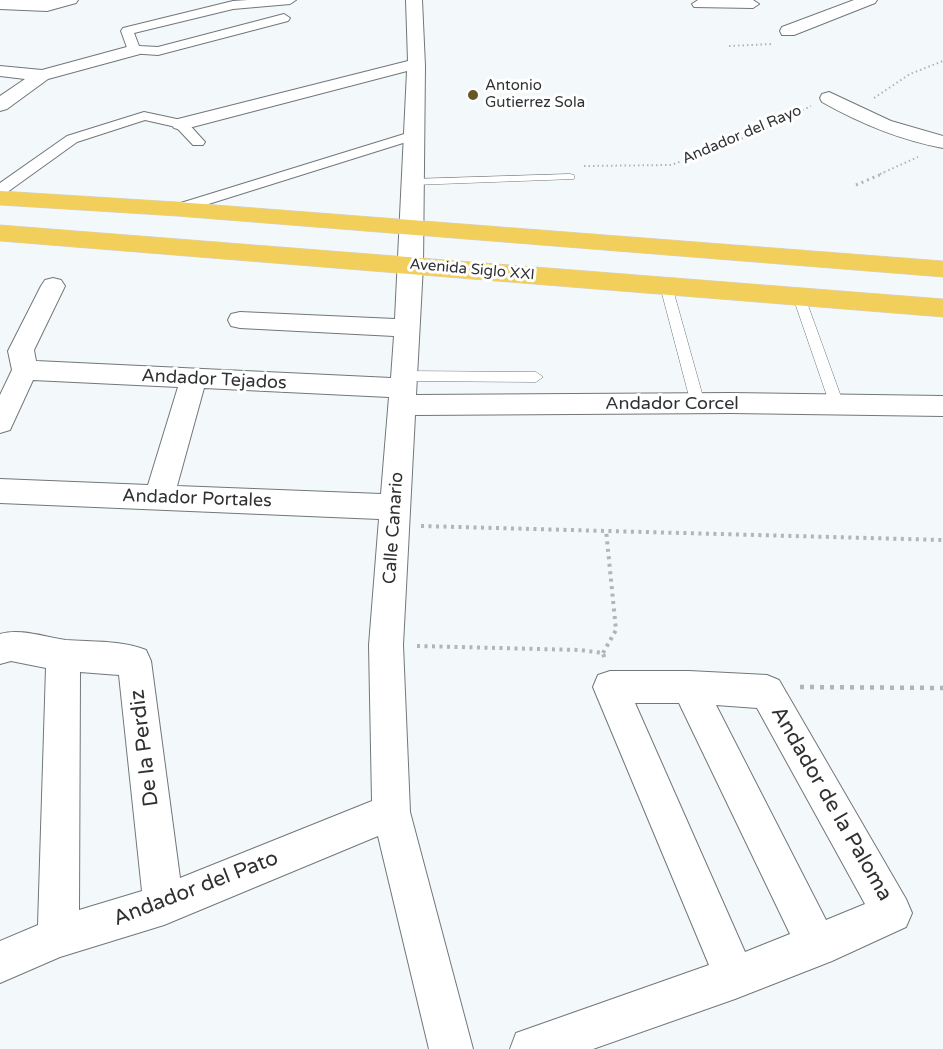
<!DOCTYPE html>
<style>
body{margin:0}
canvas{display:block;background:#f3f8fb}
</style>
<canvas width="943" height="1049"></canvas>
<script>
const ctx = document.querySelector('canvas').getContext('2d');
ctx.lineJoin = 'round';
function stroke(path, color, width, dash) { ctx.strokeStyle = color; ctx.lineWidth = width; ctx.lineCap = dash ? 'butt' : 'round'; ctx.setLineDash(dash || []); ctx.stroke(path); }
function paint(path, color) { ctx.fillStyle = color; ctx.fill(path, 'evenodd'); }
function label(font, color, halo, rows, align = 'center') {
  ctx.font = font + ' "Varela Round",sans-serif'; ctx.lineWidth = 6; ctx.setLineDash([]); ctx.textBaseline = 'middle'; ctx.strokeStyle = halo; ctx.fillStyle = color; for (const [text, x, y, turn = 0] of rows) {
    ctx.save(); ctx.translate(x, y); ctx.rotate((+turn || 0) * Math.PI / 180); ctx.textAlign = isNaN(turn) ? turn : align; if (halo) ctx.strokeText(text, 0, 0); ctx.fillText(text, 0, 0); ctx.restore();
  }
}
const service = new Path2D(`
 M570,174L574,175V179L413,185L408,182L413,179Z
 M666,282L672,286L705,404L698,409L691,404L660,286Z
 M799,293L805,297L844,405L842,409H832L830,405L793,297Z
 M404,371L536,372L543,377L536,382L404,381L397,376Z`);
const pedestrian = new Path2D(`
 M248,0H296L290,4L233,9L134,33L139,46L158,47L284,14L290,18L288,21L158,55L129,53L121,31L123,28L233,1Z
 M698,0H753L759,4L753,8L694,7L692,4Z
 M144,112L186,121L205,142L203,145H193L176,127L145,120L77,142L6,193L0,195V183L67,136Z
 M414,131L421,135L419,138L183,212L177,214L169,209L171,206Z`);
const minor = new Path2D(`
 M0,0H78L76,3L47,11L0,9Z
 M406,0H422L425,66L423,265L416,395L731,393L943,396V416L731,413L415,415L403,645L410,812L473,1049H429L378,836L164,925L60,957L0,983V941L38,925L46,668L11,661L0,664V634C21,628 44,637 66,640C92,642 121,640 146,650L151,661L180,878L372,801L369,645L379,519L0,503V479L148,485L178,387L33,380L10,430L0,433V395L12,370L8,351L41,286L45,280L53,278L61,280L65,286L34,350L36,361L391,378L394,336L240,328L231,326L228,320L231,314L240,312L395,319L407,71L181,130L174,128L171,124L174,120L408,61ZM204,388L389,397L381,494L177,486ZM80,672L119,675L142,891L79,910Z
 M854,0H877L875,3L794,35H782L780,31L782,27Z
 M134,45L140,46L143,50L140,54L48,79L7,109L0,111V96L25,79L0,76V66L42,70Z
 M829,92L891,121L943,136V148C900,140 861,124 822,102L820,98L822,94Z
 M610,671H689L767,675L779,680L906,899L912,913L906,927L832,961L735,999L593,1049H510L516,1033L709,965L593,687L598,675ZM635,703H679L790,934L745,952ZM716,705L757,708L865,904L826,920Z`);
const trunk = new Path2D(`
 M0,191L177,202L943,261V277L177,216L0,205Z
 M0,225L943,299V317L0,241Z`);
stroke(service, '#727779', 1);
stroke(pedestrian, '#727779', 2);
stroke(minor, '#727779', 2);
stroke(trunk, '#d1d2d2', 1);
stroke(new Path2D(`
 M729,46L773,44
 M874,98L910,74L943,61
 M584,166L671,165L754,134L811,106
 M880,174L918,157`), '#b1b5b7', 2, [1.5, 3]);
stroke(new Path2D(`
 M856,185L884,173`), '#b1b5b7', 3, [2, 4]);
stroke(new Path2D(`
 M421,526L943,540
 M417,646L580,650L603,653L605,660
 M603,653L616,630L606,530`), '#b1b5b7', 4, [3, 4.5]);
stroke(new Path2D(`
 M800,687L943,688`), '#b1b5b7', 4.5, [4, 6]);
paint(service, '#fff');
paint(pedestrian, '#fff');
paint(minor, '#fff');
paint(trunk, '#f2ce5a');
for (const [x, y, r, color] of [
 [473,95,6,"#685724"]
]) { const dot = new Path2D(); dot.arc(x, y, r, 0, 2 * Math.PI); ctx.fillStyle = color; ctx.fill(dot); stroke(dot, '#fff', 2); }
label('15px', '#2f3132', '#fff', [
 ["Antonio",485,86],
 ["Gutierrez Sola",485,103]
], 'left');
label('15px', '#2f3132', '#fff', [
 ["Andador del Rayo",742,135,-23],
 ["Avenida Siglo XXI",472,270,5]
]);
label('18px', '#2f3132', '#fff', [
 ["Andador Tejados",214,380,3],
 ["Andador Corcel",672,404],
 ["Andador Portales",197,499,2],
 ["Calle Canario",394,528,-86]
]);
label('21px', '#2f3132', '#fff', [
 ["De la Perdiz",145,748,-97],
 ["Andador de la Paloma",831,804,60],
 ["Andador del Pato",196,889,-21]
]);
</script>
